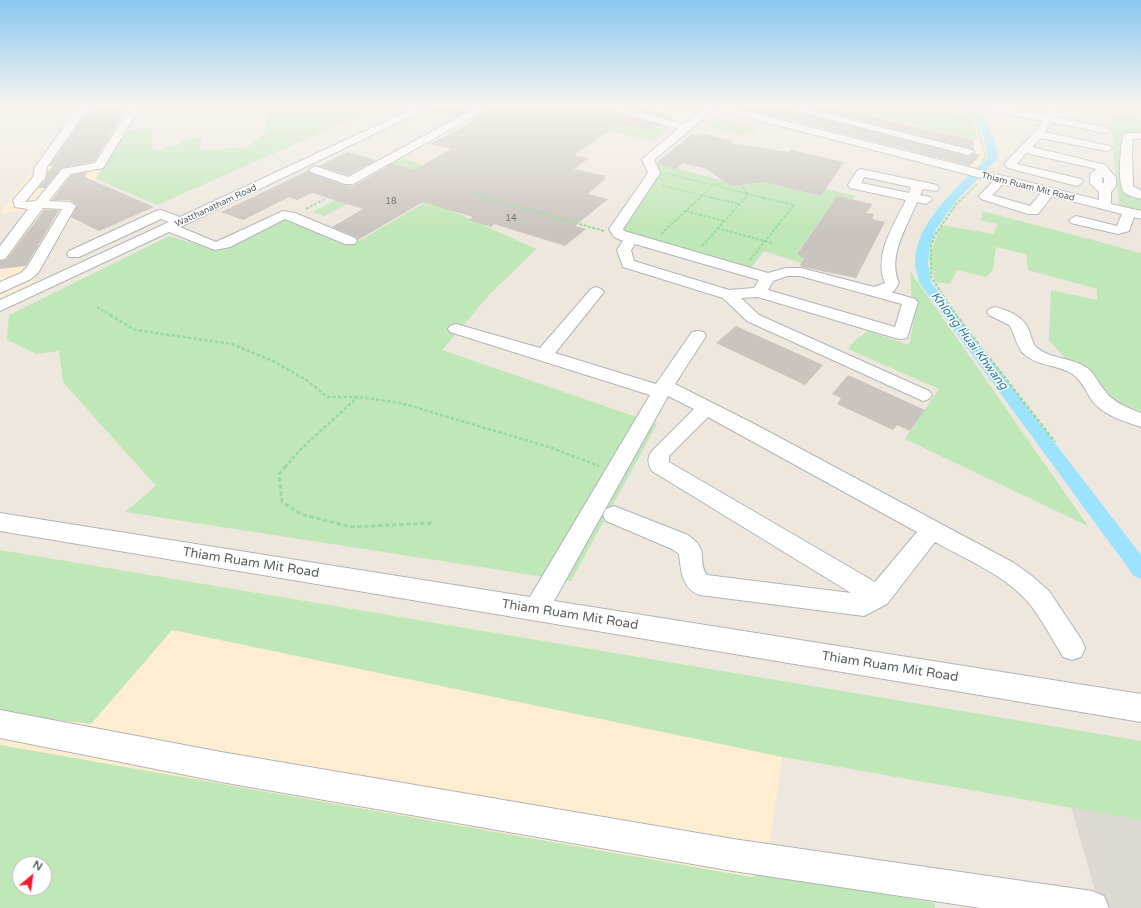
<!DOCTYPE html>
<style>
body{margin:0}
#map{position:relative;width:1141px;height:908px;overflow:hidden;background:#ede7de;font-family:"Varela Round",sans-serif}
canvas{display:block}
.north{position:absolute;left:12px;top:856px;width:40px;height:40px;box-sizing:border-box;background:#fff;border:1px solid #bcbec0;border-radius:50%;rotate:29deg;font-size:11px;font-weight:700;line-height:16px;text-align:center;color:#575d61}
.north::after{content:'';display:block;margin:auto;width:14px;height:18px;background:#f9182a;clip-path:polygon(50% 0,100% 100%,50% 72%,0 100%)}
</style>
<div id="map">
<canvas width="1141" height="908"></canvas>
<div class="north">N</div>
</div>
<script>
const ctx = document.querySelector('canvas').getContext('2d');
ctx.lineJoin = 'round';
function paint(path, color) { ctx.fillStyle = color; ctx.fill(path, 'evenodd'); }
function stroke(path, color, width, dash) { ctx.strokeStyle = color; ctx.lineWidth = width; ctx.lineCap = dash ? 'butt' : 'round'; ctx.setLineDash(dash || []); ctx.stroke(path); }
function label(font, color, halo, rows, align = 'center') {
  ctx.font = font + ' "Varela Round",sans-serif'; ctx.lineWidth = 3; ctx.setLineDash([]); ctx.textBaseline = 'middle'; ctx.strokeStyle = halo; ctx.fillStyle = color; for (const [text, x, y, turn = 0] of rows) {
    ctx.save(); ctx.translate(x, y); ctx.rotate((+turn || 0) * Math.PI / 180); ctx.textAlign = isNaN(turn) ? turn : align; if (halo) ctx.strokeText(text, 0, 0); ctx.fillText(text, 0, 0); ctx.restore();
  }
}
paint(new Path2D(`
 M83,104H141L32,283L0,298V251L29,211L0,213Z
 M613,104H689L699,107L678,123Z
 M724,104H824L977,140L988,157L972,169Z
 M0,557L794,683L765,871L766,908H0ZM20,864H44V888H20Z`), '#ffedd1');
paint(new Path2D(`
 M1071,807L1141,820V908H1100Z`), '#dcd9d3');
paint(new Path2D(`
 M273,104C286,104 312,108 321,104H386L157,205L96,179L125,131L152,128V148L157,151L202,135L200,150L248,147L265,133L268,110Z
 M824,104H920L919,106L972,116L977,140Z
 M1110,111L1141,119V136L1122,133L1125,191L1141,197V210L1119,205Z
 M631,115L670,126L658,138L652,141L608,131Z
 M720,119L759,130L739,135L708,127Z
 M403,158L471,181L435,203L536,249L489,295L442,350L657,424L571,581L125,512L156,486L63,382L59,351L37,354L7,340L9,315L169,236L218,251L282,218L352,245L424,203L386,199L404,176L386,166Z
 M655,163L721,180L730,186L757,183L758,181L821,196L826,189L855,196L852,199L848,198L841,209L832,203L797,253L804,258L801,263L764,251L751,268L623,232L621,228Z
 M335,200L347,204L324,216L312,212Z
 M983,211L1141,253V411L1109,400L1067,361L1049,340L1051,290L1097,300V289L1028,270L1026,254L996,247L993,270L986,277L957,270L950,284L935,282L929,257L941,225L993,234L998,224L980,220Z
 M910,271L1088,526L905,439L939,389L848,349L854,341L868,331L909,345L913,326Z
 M0,550L1141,741V820L783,757L172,630L91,724L0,713Z
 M0,745L752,877L765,871L934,903L935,908H0ZM20,864H44V888H20Z`), '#bfe7b7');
paint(new Path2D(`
 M963,104H972C988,119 994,137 998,158L957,200L936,229L930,246L928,263L931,282L1141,555V579L1134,576L919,282C918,276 916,270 915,264C914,222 961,184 988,157C984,133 979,123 963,104Z`), '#9ce3ff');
paint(new Path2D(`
 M438,104H479L457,117L428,110Z
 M497,104H590L659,125L649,130L619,124L574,155L589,158L574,169L606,176L604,178L605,179L588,194L608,199L575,226L586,229L565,246L494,224L491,227L469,220L473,217L423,202L358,240L356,237L332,227L363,209L312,193L297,200L289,197L243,220L221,212L308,171L344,185L353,186L392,164L414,170L451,149L430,144L474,121L471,120Z
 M616,104H664L651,111L674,117L671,119Z
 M742,104H770L968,156L974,153L980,155L970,166L742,108Z
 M797,104H819L973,140L974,150Z
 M100,111H125L94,162L62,168L45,188H38L46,179L47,173L53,166H49L85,115Z
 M700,133L734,141L731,143L788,152L791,150L844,162L821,196L763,182L730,186L707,169L682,163L677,169L657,164V162L692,134L697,135Z
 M347,152L376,160L348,175L319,166Z
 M87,172L85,177L154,207L99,231L71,217L77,205L70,200H52L71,175Z
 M837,196L873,204L866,213L874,214L872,219L885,222L856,278L802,267L800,265L804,258L797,254Z
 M44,210H59L26,266L0,269V261L6,260Z
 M736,326L823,365L805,385L716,343Z
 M848,375L925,410L910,431L897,425L893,430L837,404L841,398L832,394Z`), '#c9c4bd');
const minor = new Path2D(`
 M83,104H140L136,114L103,168L70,174L49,201L70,202L76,206L38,273L31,279L0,293V282L21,273L27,267L62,209L43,208L5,259L0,260V246L28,209L15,207L13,200L33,177L35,167L76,110ZM127,109L126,114L95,163L62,169L36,201L25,202L45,178L47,167L84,114C96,106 113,112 127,109Z
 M423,104H437L180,227L216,242L283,211L295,213L355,238L357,241L355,244H345L285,219L230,247L215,250L169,232L0,311V300L169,222L161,219L79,257H69L67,254L69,251L156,211L161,210L180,217Z
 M483,104H496L353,184H345L311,172L309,170L315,166L348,177Z
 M591,104H609L684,124L706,107L700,104H718L1099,200V192L1090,183V174L1097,169L1026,153L1017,164L1081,179L1083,182L1077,186L1008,168L1004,164L1006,162L1035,132L1042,121L984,109L979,106L980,104H991L1045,115L1052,104H1062L1054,117L1105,127L1110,130L1105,133L1051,122L1045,132L1110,146L1112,148L1110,150L1106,151L1041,138L1032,147L1106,165L1109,170L1116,177V186L1111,192V204L1141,211V219L1134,217L1129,231L1118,234L1071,223L1069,220L1076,216L1117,226L1122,214L1052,196L1038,214H1028L981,199L979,196L993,181L715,109L654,160L660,173L623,229L624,231L768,273L786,268H801L874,287L885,283C873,255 894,225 906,200L850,188L848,185L857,171L861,169L937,185L939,188L937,191L923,189L920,195L930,197L932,200L926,204L917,202C907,227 887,256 899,283L894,291L891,292L915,299L918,302L907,338L901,339L895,338L758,297L741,298L759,315L929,391L932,395L929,399L923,401L747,321L723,298L623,267L617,250L623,241L614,237L609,229L648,173L642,159L678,129ZM864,177L911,187L909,193L861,183ZM1102,177L1104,178V184L1102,182ZM1003,184L1041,193L1030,206L992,195ZM635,244L759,280L754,288L729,290L634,261L631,250ZM787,276H800L902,304L895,327L768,290L773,281Z
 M771,104H789L972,150L974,152L968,155Z
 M1128,133H1141V139H1133L1132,151L1133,186L1141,191V199C1137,198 1130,196 1126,194C1116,187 1121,147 1123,136Z
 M596,287L601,289L604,292L555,353L656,384L692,332L698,331L704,332L706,336L675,384L760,427L1014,563L1032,576L1049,591L1081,639L1085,648L1081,657L1072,660L1063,657C1053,640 1043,622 1032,607C1008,576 967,560 935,542L887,604L864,616L700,595C682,589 681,571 679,554L672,549L606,521L603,515L606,509L614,506L688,535C711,551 696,560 707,575L851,593L652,471C648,464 647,459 651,452L694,409L668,396L554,601L1141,694V722L0,531V513L530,597L650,395L450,332L448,329L450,326L456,324L540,348L591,289ZM708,417L917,532L875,582L669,462V456Z
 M995,307C1009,311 1023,316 1029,330C1031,336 1032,342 1036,347C1050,359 1068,357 1084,366C1094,371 1098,383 1105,391C1114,403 1128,408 1141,413V427C1123,421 1102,415 1091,399C1086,391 1082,382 1075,376C1061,364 1040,368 1024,354C1015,346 1016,334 1009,325L989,315L987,312L989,309Z
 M0,710L221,752L733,839L1092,891L1104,896L1109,908H981L733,871L221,782L0,738Z`);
stroke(minor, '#b0b4b8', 2);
stroke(new Path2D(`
 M962,104L974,116L986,157L981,162
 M666,173L764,198
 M662,185L713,198
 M741,185L748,194L745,198
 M472,193L488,198
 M700,198L713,185L725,183
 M963,198L977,184`), '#99daa0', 1.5, [2, 1]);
stroke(new Path2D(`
 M484,197L604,231
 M709,197L739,204
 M306,209L325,199
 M686,211L723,221
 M717,228L772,243
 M661,234L701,197
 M702,246L746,197
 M750,260L794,205L760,197
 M97,307L112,316
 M957,316L931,277V246L935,235L957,203L964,197`), '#99daa0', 2, [3, 1.5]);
stroke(new Path2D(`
 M110,315L135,330L232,344L275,362L308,381L327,397H358L401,403L552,448L599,466
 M956,315L1055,442
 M285,467L303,447L358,397`), '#99daa0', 2.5, [3.5, 2]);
stroke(new Path2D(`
 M286,466L279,474L282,502L301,514L351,527L432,523`), '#99daa0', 3, [4.5, 2.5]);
paint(minor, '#fff');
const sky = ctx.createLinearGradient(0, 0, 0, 232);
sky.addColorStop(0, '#89c7f1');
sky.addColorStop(0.45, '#f7f4f0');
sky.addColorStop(1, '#f7f4f000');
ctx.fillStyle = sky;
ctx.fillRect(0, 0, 1141, 232);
label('9px', '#575d61', '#fff', [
 ["Thiam Ruam Mit Road",1028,187,14],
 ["Watthanatham Road",216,206,-25]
]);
label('9px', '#747778', null, [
 ["18",391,202],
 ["14",511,219]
]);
label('italic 12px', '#2d7ba7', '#fff', [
 ["Khlong Huai Khwang",969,341,53]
]);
label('13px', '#575d61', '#fff', [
 ["Thiam Ruam Mit Road",251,563,9],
 ["Thiam Ruam Mit Road",570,615,9],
 ["Thiam Ruam Mit Road",890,667,9]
]);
</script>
